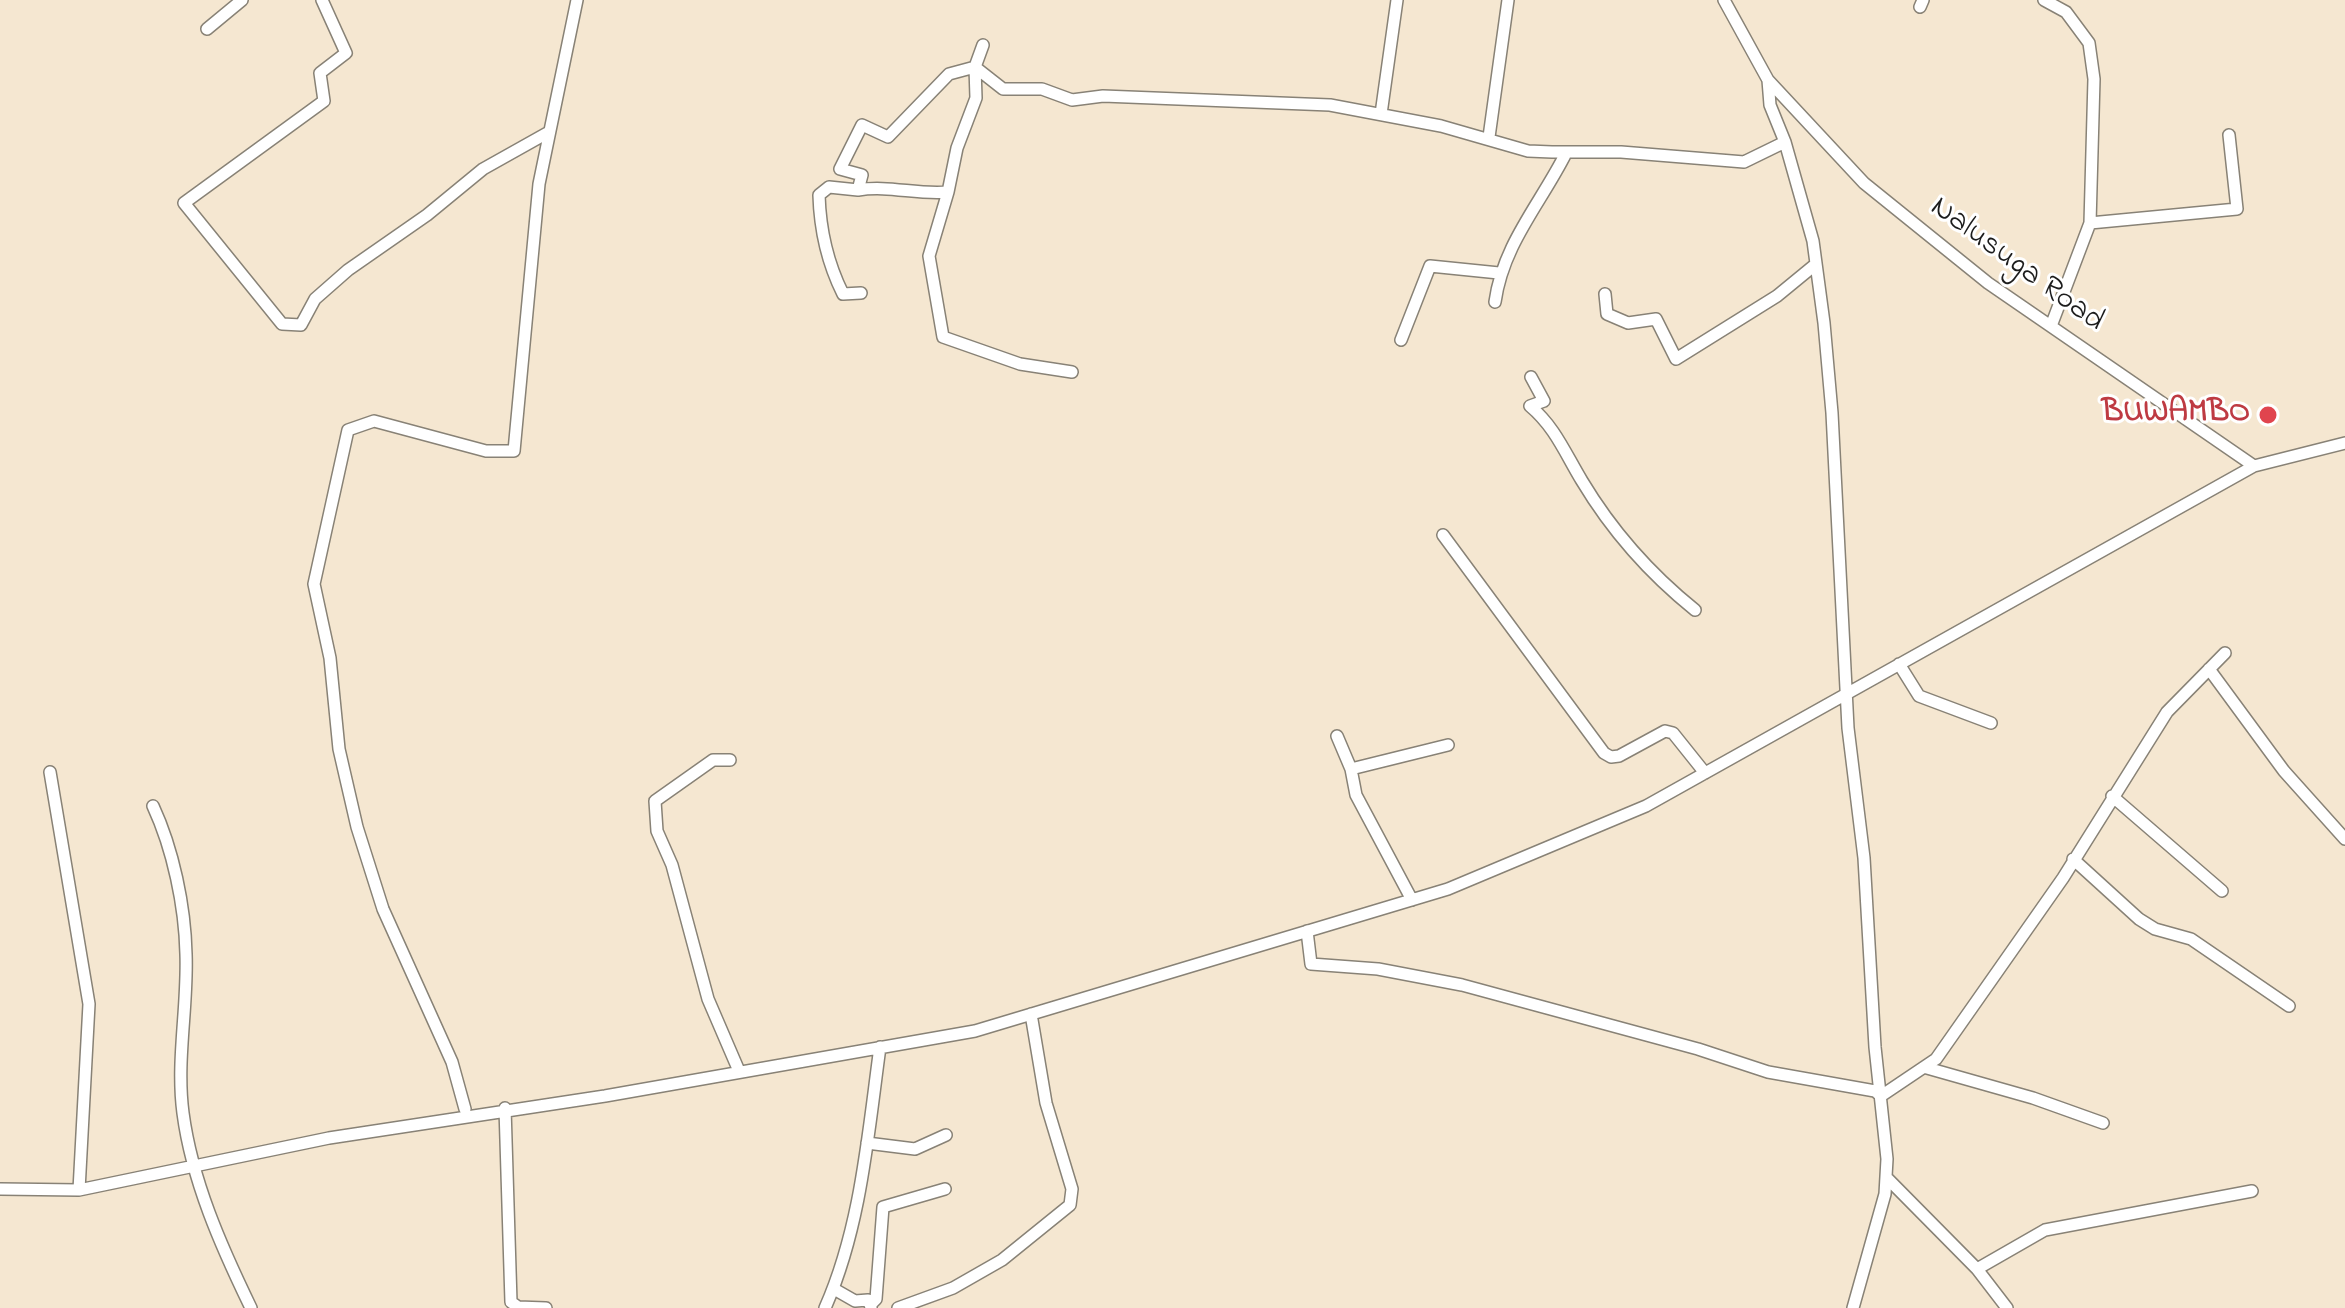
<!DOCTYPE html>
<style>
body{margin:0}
canvas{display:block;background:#f5e7d1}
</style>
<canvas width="2345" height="1308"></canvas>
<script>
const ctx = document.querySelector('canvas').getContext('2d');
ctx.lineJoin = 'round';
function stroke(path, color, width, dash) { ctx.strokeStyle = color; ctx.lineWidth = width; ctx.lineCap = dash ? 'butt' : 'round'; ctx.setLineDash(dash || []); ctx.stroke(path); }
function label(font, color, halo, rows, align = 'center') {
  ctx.font = font + ' "Indie Flower",sans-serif'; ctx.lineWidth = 6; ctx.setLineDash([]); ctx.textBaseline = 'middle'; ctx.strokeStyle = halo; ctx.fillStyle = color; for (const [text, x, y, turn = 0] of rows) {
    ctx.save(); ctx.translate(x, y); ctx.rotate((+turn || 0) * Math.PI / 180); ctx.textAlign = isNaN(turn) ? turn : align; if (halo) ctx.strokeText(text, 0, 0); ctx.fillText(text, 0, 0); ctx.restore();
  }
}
const minor = new Path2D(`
 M322,0L346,53L320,73L324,101L184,203L282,324L301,325L315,299L348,270L427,215L483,169L549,132
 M1724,0L1768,80L1864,183L1988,283L2254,466L2345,443
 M2044,0L2066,12L2089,43L2094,79L2090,223L2051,326
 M1920,7L1923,0
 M207,29L242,0
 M983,45L975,67L1003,89H1042L1072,100L1103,96L1330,105L1441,126L1528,151L1552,152H1621L1744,162L1785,142
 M1768,80L1770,105L1785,142L1813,241L1824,323L1832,413L1848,728L1864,858L1875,1047L1887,1159L1885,1194L1853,1308
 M1381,114L1397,0
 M1489,137L1508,0
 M858,190C889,185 917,195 948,192L957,148L976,98L975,67L949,74L888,137L862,125L840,169L862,175L858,190L829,187L819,195C820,230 827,262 843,294L861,293
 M948,192L929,256L943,337L1020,364L1072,372
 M2090,223L2237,209L2229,135
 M1605,294L1607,314L1628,323L1656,319L1676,359L1777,296L1816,264
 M1495,302C1503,244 1541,203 1566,153
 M1401,340L1430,266L1499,273
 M1531,377L1544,401L1530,406C1555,427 1565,453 1582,481C1612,531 1649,573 1695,610
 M1443,535L1604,753L1611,757L1619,756L1665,731L1673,733L1705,773
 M1899,664L1919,696L1991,723
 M2209,669L2284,771L2345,839
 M1337,736L1351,769L1356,795L1412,900
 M730,760H713L655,801L657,831L672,865L708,999L739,1071
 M1351,769L1448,745
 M50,772L89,1004L79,1190
 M2112,796L2222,891
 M153,806C173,849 185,906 186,954C188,1006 176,1061 183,1113C192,1181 221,1246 251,1308
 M2073,859L2139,919L2155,929L2191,939L2289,1006
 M1307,931L1311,964L1378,969L1462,985L1698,1049L1768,1072L1875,1091L1881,1096L1936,1059L2063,878L2167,712L2225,653
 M1927,1068L2033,1098L2103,1123
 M505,1108L511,1302L518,1307L546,1308
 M465,1109L452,1062L383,909L357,827L339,749L330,658L314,584L348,430L374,421L486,451H514L539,184L577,0
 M867,1143L915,1149L946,1135
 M1888,1179L1977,1269L2007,1308
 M0,1189L79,1190L329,1138L605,1096L975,1031L1448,889L1646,806L2254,466
 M1977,1269L2045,1230L2252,1191
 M834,1289L855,1301L868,1300L871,1307
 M871,1304L876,1299L883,1207L945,1189
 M825,1308C861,1227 868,1134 880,1047
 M898,1308L953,1288L1002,1260L1070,1205L1072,1189L1046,1103L1031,1014`);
stroke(minor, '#888276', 14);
stroke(minor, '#fff', 11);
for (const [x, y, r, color] of [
 [2268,415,10,"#e0444e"]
]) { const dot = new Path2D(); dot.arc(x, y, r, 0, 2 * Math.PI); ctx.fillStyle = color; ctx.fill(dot); stroke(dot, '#fff', 3); }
label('32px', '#1c1c1c', '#fff', [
 ["Nalusuga Road",2016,266,36]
]);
label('bold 32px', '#be3a42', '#fff', [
 ["BUWAMBO",2250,415]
], 'right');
</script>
